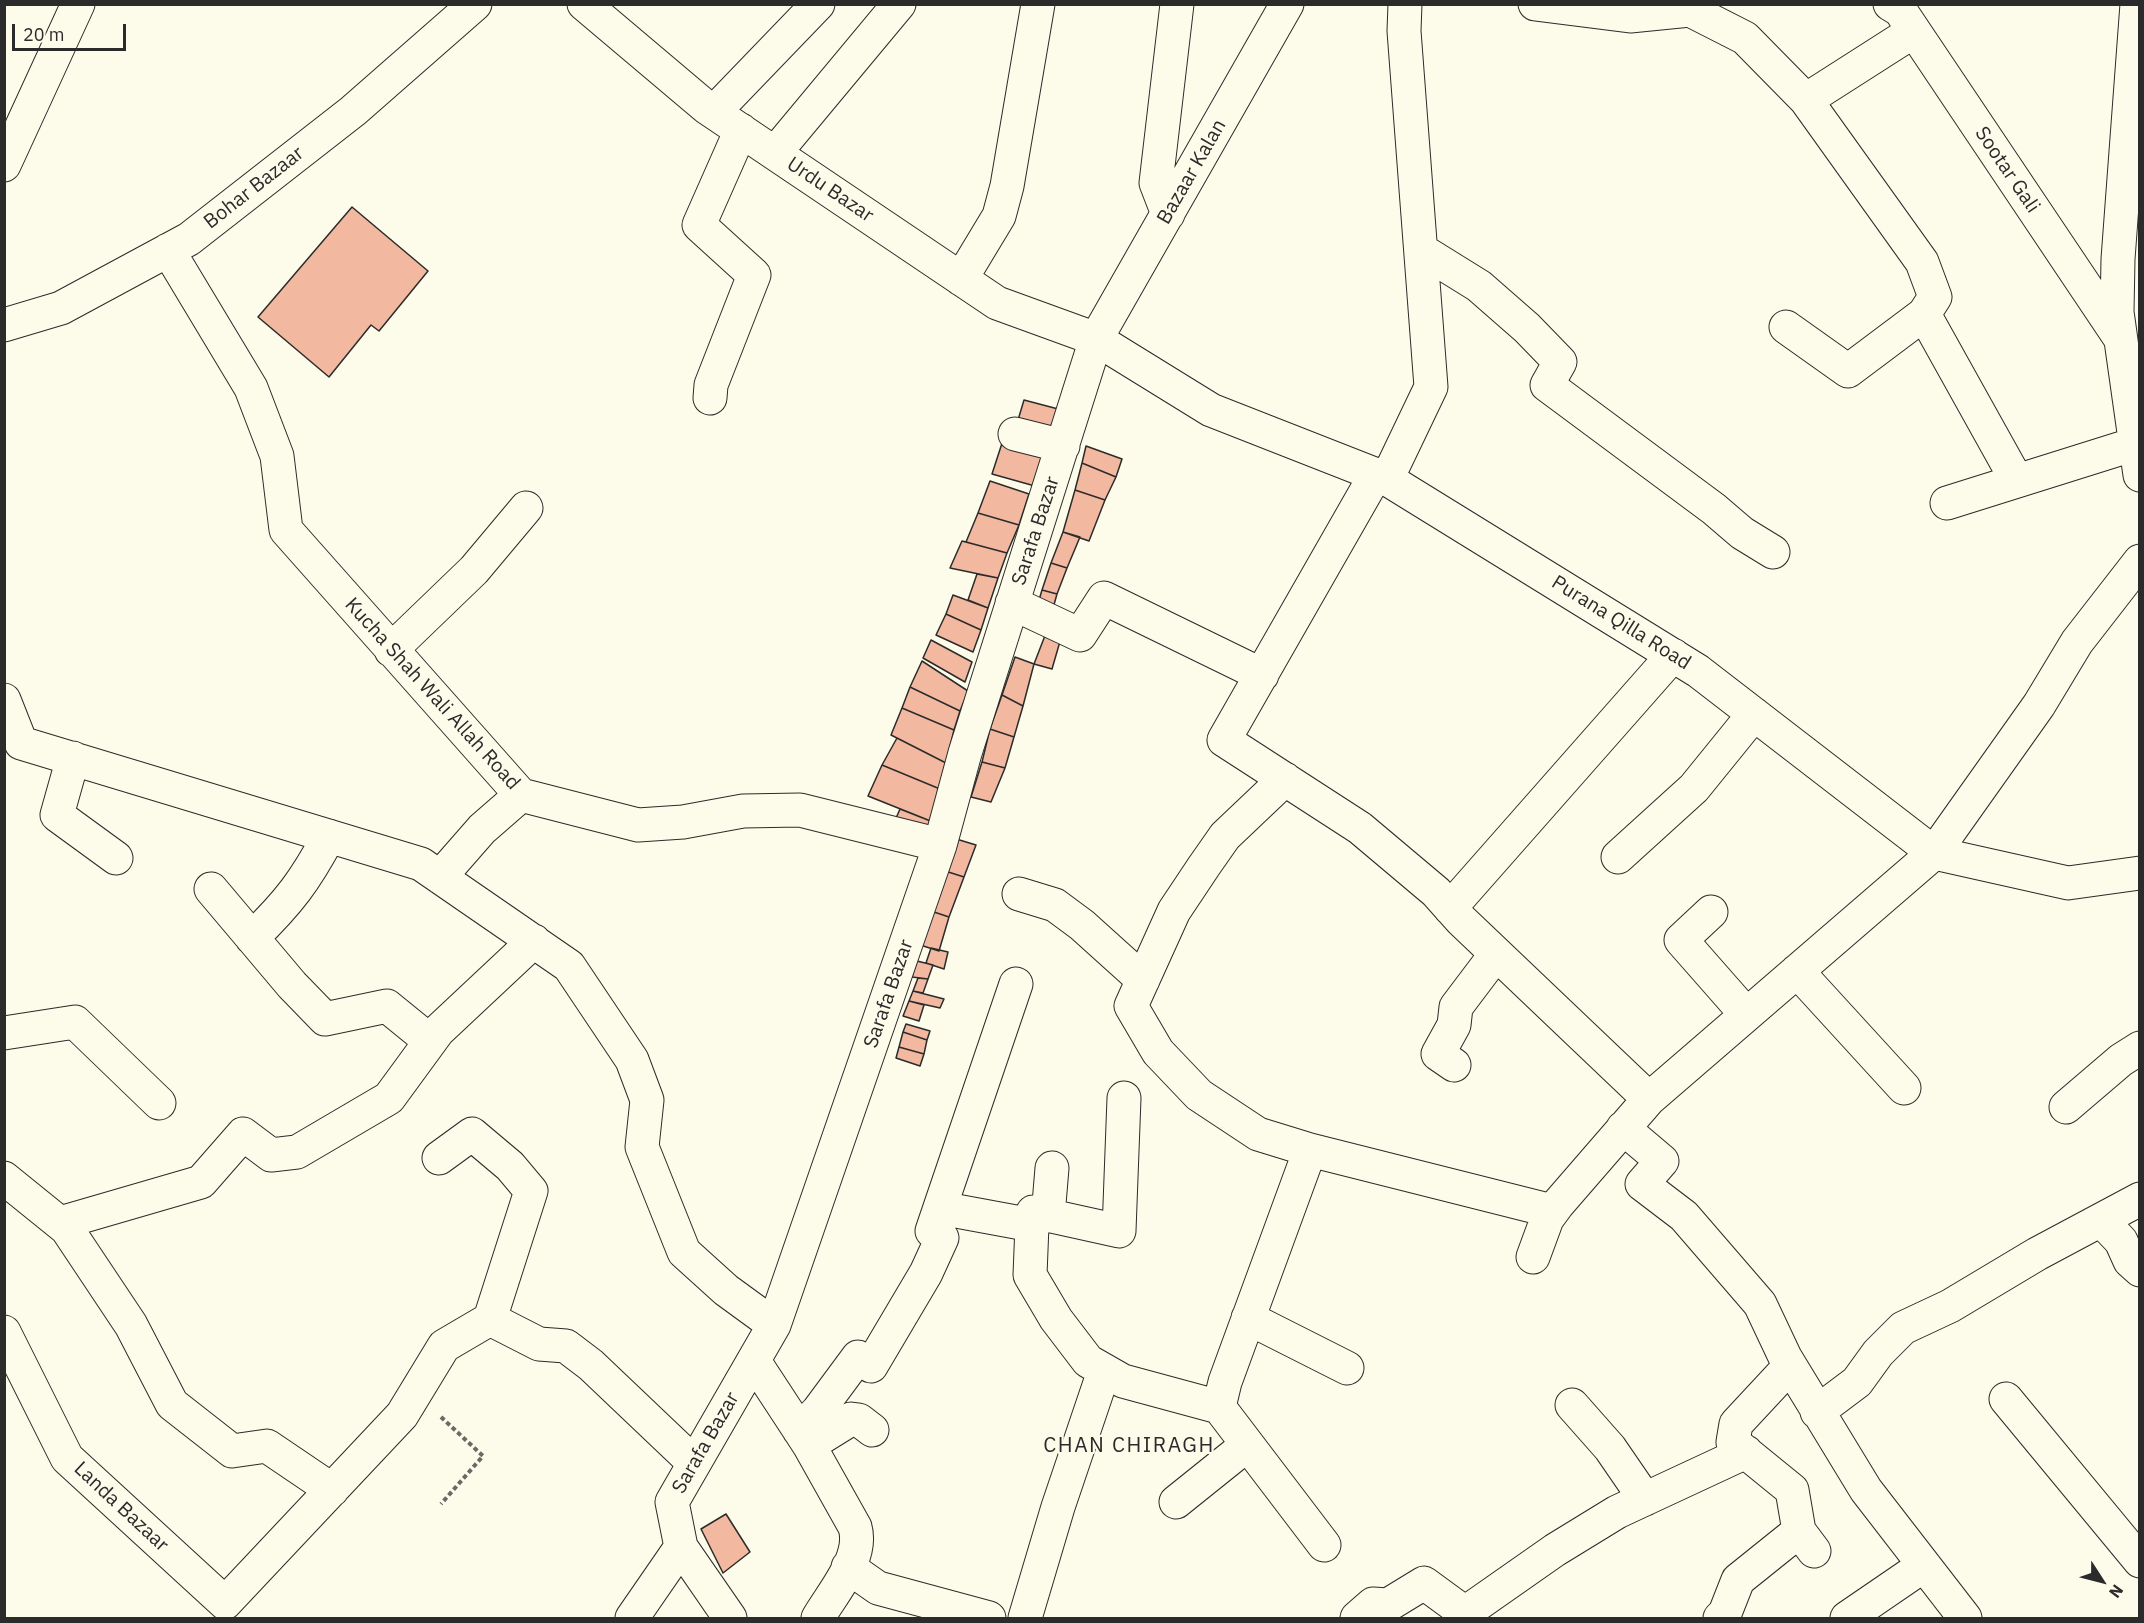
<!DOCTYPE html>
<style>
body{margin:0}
#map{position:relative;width:2144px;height:1623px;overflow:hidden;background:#fdfbea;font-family:"IBM Plex Sans",sans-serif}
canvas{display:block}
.frame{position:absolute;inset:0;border:6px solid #2b2b2b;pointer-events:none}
.north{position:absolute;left:2072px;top:1551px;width:60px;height:60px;-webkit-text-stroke:4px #fdfbea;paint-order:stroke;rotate:126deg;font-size:16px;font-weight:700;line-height:24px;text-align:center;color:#2b2b2b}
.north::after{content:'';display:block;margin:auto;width:21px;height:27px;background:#2b2b2b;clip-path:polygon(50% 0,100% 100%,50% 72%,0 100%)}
.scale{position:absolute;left:12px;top:24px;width:114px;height:27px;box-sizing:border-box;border:3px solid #2b2b2b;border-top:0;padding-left:8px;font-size:18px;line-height:21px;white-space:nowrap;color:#2b2b2b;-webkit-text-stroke:4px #fdfbea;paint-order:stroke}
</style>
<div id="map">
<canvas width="2144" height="1623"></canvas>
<div class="frame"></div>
<div class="north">N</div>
<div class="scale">20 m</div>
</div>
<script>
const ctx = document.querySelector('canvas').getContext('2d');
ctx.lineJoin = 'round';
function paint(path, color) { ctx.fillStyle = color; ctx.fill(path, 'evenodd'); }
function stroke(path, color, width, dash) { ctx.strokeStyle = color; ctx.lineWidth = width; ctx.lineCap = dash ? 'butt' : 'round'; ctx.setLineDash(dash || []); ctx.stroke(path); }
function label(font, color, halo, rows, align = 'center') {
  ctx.font = font + ' "IBM Plex Sans",sans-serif'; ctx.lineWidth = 4.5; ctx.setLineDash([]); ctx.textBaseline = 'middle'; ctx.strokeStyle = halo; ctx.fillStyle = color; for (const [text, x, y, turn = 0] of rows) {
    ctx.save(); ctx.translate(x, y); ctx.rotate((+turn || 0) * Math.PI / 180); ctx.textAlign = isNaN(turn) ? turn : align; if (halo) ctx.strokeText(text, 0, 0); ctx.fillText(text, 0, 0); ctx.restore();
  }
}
const building = new Path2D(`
 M352,207L428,271L379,331L371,325L329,377L258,317Z
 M1024,400L1062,410L1054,438L1015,430Z
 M1005,434L1054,452L1042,488L992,474Z
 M1086,446L1122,459L1116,477L1082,463Z
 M1082,463L1116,477L1105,500L1075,490Z
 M990,481L1029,494L1019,525L978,513Z
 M1075,490L1105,500L1089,541L1063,532Z
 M978,513L1019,525L1007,553L966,542Z
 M1063,532L1080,537L1067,568L1051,563Z
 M962,541L1007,553L998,578L950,568Z
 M1051,563L1067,568L1057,594L1042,590Z
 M977,574L998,578L988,608L968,600Z
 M1042,590L1057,594L1046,633L1031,627Z
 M953,595L988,608L981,630L946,614Z
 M946,614L981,630L973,652L936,635Z
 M1046,633L1061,638L1052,669L1034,664Z
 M931,640L972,662L965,682L923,658Z
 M1015,657L1034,664L1023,706L1002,695Z
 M922,661L968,691L960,711L910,687Z
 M910,687L960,711L954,730L902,708Z
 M1002,695L1023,706L1014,737L990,729Z
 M902,708L954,730L946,763L891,735Z
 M990,729L1014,737L1005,768L982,762Z
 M897,738L946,763L940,789L882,765Z
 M982,762L1005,768L991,802L971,797Z
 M882,765L940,789L933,822L868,796Z
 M900,809L933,822L932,839L890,832Z
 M953,838L976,845L964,877L942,870Z
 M942,870L964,877L949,917L928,910Z
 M928,910L949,917L939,951L917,944Z
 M931,948L948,952L944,969L926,963Z
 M917,961L933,965L928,979L912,977Z
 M918,978L928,979L923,993L913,991Z
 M913,991L944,999L940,1008L909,1001Z
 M909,1001L924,1005L919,1021L903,1016Z
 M906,1024L930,1031L927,1040L903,1032Z
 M903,1032L927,1040L924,1054L899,1047Z
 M899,1047L924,1054L920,1066L896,1058Z
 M726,1514L750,1552L723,1573L701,1529Z`);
paint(building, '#f2b8a0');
stroke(building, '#2b2b2b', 1.5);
const minor = new Path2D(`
 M584,4L706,107L997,303L1096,339L1211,410L1387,479L1698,671L1934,853L2068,883L2140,873
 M1535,4L1630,16L1690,10L1745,38L1806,100L1922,262L1935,297L1924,314L2017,481
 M1890,4L1900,10L2120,338
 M2137,4L2118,259L2117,312L2140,475
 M1806,100L1914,31
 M714,112L818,4
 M775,153L899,4
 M4,165L78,4
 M1168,214L1156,183L1177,4
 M168,250L251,388L277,456L286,530L521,795L638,825L683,822L743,811L800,810L940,845
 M1421,250L1479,286L1527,328L1560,362L1547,385L1714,509L1742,533L1773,552
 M961,279L999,216L1007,186L1038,4
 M4,325L61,308L189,239L353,111L475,4
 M1786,327L1848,371L1924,314
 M710,398L711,385L754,275L699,225L741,130
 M1015,434L1063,446
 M1376,474L1224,740L1360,828L1436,892L1461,920L1649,1099
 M1387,479L1431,387L1404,31L1405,4
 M1947,503L2135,444
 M1012,603L1080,635L1104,598L1262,675
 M391,650L474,570L526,508
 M4,700L21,743L421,864L569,966L632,1060L647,1100L642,1147L684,1252L726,1290L774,1325
 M73,758L57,815L116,858
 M1285,779L1225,836L1204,866L1174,911L1131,1006L1158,1052L1199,1095L1258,1134L1310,1150L1552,1211
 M1618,857L1694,788L1754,714
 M440,877L482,829L521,795
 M211,889L292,985L325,1019L387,1006L430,1041
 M1019,894L1055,905L1082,925L1143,980
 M1450,908L1673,655
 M1711,912L1681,940L1746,1014
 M252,938C289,902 305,881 329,836
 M1797,971L1904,1088
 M4,1033L75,1022L159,1103
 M1454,1065L1438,1054L1454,1025L1456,1007L1496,954
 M2066,1107L2121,1060L2140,1048
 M1623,1128L1662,1161L1642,1184L1684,1216L1760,1304L1785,1357L1866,1490L1965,1618
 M1310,1150L1225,1382L1219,1407L1324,1545
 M439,1158L472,1134L510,1166L531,1191L490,1319L539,1344L566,1346L591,1365L693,1462
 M4,1178L67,1229L131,1325L172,1404L232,1451L267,1446L332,1490
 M940,1208L1032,1225L1033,1212L1119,1231L1124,1098
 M1048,1216L1052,1168
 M2101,1220L2121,1241L2130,1261L2140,1270
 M60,1223L201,1182L243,1134L271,1155L297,1152L389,1098L438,1031L534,941
 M1032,1225L1030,1275L1056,1319L1088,1361L1123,1381L1219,1407
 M1533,1257L1547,1219L1558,1204L1649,1099L1934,853L2039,705L2077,642L2140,561
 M1248,1318L1347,1368
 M4,1332L67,1458L225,1603L402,1415L444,1346L490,1319
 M754,1361L809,1445L855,1527C864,1558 833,1592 818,1618
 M1790,1366L1736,1424L1733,1442L1792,1490L1799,1531L1814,1551
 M2006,1399L2140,1561
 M1572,1405L1610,1448L1645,1499
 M1817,1412L1857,1382L1878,1353L1903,1328L1950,1306L2037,1254L2140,1199
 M799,1430L818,1411L858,1357L871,1366L926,1273L942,1238L932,1231L1016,984
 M809,1445L851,1419L859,1420L872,1430
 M1176,1502L1247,1445
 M848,1567L878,1588L989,1618
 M632,1618L681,1547
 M730,1618L681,1547L672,1502L774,1325L940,845L965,753L1096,339L1287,4
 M1025,1618L1058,1507L1104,1371
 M1357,1618L1373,1604L1388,1605L1424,1583L1465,1613L1555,1550L1617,1512L1746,1452
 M1720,1618L1725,1613L1738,1580L1799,1531
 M1847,1618L1923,1566`);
stroke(minor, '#2b2b2b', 35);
stroke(new Path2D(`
 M441,1417L483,1456L441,1504`), '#6a6964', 4, [4.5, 3]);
stroke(minor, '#fdfbea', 33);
label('20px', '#2b2b2b', '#fdfbea', [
 ["Sootar Gali",2007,170,56],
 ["Bazaar Kalan",1192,172,-60],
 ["Bohar Bazaar",254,188,-38],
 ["Urdu Bazar",830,190,34],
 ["Sarafa Bazar",1036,531,-72],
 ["Purana Qilla Road",1621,623,32],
 ["Kucha Shah Wali Allah Road",432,694,48],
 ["Sarafa Bazar",889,994,-71],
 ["Sarafa Bazar",706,1443,-60],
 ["Landa Bazaar",121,1507,43]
]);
ctx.letterSpacing = '1.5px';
label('21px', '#2b2b2b', '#fdfbea', [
 ["CHAN CHIRAGH",1129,1446]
]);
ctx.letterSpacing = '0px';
</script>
